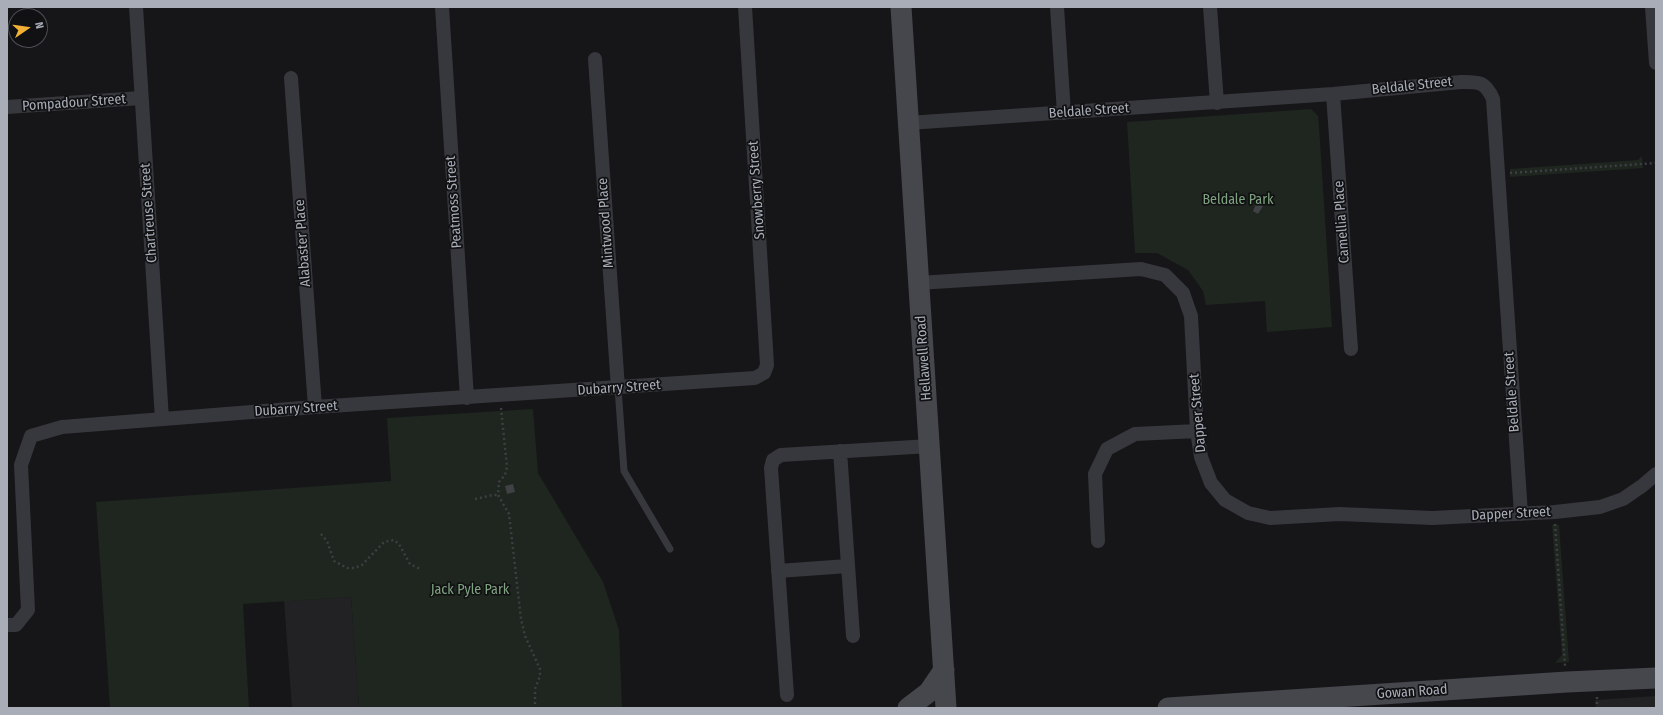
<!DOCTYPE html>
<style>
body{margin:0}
#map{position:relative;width:1663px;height:715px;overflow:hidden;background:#161618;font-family:"Fira Sans Condensed",sans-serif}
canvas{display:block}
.frame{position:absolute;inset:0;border:8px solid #a8adb8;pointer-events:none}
.north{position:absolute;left:8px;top:8px;width:40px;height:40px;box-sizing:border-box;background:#111113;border:1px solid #4d4f55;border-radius:50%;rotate:77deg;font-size:11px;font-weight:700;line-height:16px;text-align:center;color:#a8adb8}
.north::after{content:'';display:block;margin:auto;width:14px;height:18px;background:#f2b134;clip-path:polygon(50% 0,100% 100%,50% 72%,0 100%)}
</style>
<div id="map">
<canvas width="1663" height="715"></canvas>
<div class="frame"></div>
<div class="north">N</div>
</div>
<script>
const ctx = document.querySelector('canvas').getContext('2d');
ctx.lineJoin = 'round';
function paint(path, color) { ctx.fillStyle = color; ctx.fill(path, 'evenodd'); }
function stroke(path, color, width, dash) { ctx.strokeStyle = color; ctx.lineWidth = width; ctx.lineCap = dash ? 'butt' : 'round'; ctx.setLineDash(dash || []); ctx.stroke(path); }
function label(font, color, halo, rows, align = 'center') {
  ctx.font = font + ' "Fira Sans Condensed",sans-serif'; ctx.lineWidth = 3.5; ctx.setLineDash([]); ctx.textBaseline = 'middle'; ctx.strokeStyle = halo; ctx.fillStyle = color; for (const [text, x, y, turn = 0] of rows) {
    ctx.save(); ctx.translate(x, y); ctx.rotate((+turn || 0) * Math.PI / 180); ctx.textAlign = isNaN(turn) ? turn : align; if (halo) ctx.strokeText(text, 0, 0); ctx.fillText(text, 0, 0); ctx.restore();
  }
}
paint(new Path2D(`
 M351,597L359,708H292L284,601Z
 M1656,696V708H1596L1595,700Z`), '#222225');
paint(new Path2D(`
 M1311,109L1318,116L1319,127L1332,327L1267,332L1265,301L1206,305L1203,291L1188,270L1157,253H1135L1127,122Z
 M1642,156L1643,168L1510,177V169L1638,160Z
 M533,409L538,473L603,582L619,630L622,708H359L351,597L243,604L249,708H110L96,502L391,481L387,418Z
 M1552,525H1559L1569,662L1555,663L1562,655Z`), '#1e261f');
paint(new Path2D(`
 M1257,202L1263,206L1258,214L1253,211Z
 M513,484L515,492L507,494L505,486Z`), '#404145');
stroke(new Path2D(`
 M1510,173L1656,163
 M501,408L507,467L505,475L499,482L498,495L509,514L521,619L525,636L540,669V676L535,689V708
 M475,499L493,495H498
 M1555,524L1565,666
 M321,534L327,541L334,561L347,568H354L362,565L384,542L394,540L399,544L410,564L420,569
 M1597,697V708`), '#3d3f44', 2.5, [2, 3]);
stroke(new Path2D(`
 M618,388L624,471L670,549`), '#37383d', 7);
stroke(new Path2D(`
 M136,7L162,419
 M442,7L467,398
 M1057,7L1064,113
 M1210,7L1217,103
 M1652,7L1656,63
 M595,59L618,388
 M291,78L315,407
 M1333,94L1351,349
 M7,107L141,98
 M908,123L1333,94L1461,82C1479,82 1485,81 1493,99L1521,514
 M918,283L1141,269L1165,275L1183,293L1191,316L1197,431L1201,457L1211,483L1225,500L1248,513L1270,518L1340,514L1432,518L1555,512L1600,507L1623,499L1642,486L1656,474
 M840,451L853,636
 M1098,541L1095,474L1107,449L1135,434L1197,431
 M778,571L848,566
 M7,625H16L28,610L21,465L31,436L62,427L315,407L755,378L764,373L767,365L745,7
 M787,695L771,468L773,460L781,455L930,446`), '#37383d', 14);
stroke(new Path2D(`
 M901,7L946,708
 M908,708L929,692L944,670
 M1168,708L1567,682L1656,678`), '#45474d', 21);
label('14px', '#a8adb8', '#111113', [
 ["Beldale Street",1412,86,-6],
 ["Pompadour Street",74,103,-4],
 ["Beldale Street",1089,111,-4],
 ["Snowberry Street",757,190,-94],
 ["Peatmoss Street",454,202,-94],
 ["Chartreuse Street",149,213,-94],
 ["Camellia Place",1342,222,-94],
 ["Mintwood Place",606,223,-94],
 ["Alabaster Place",303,243,-94],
 ["Hellawell Road",924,358,-94],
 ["Dubarry Street",619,388,-4],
 ["Beldale Street",1512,392,-94],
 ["Dubarry Street",296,409,-4],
 ["Dapper Street",1198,413,-95],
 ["Dapper Street",1511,514,-3],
 ["Gowan Road",1412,692,-4]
]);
label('14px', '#7fa381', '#111113', [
 ["Beldale Park",1238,200],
 ["Jack Pyle Park",470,590]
]);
</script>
